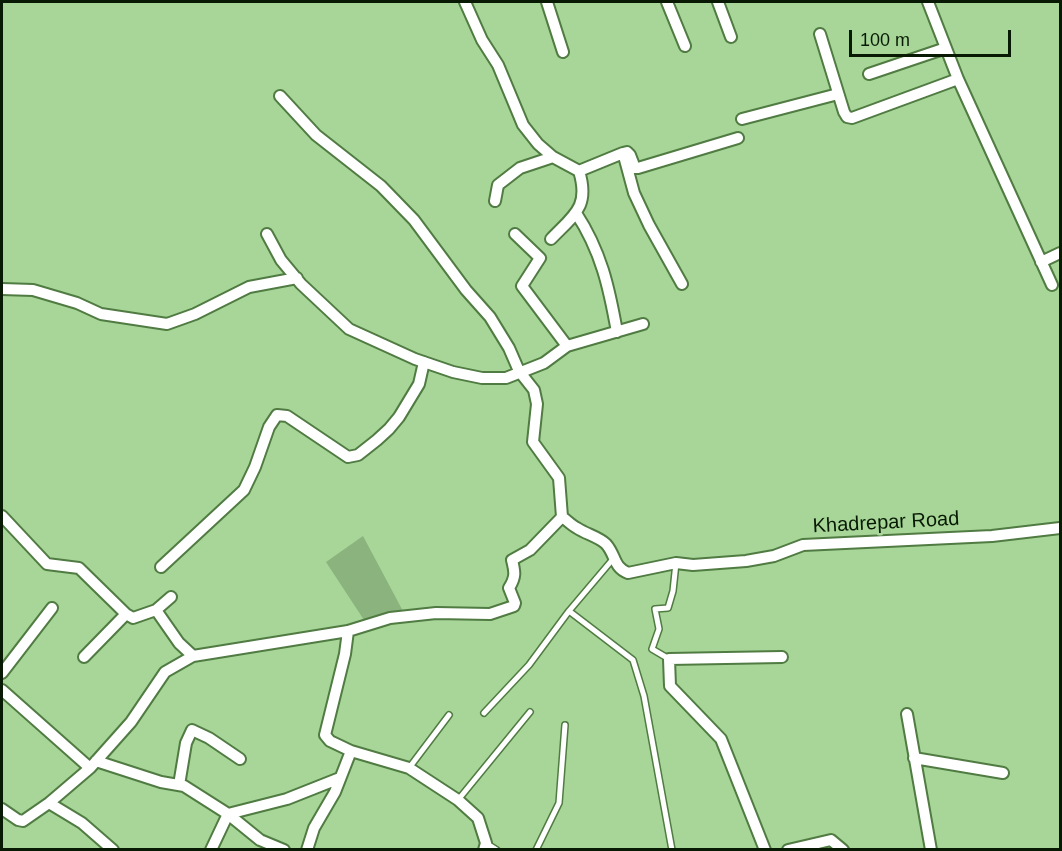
<!DOCTYPE html>
<style>
body{margin:0}
#map{position:relative;width:1062px;height:851px;overflow:hidden;background:#a7d698;font-family:Arial,sans-serif}
canvas{display:block}
.frame{position:absolute;inset:0;border:3px solid #091a04;pointer-events:none}
.scale{position:absolute;left:849px;top:30px;width:162px;height:27px;box-sizing:border-box;border:3px solid #091a04;border-top:0;padding-left:8px;font-size:18px;line-height:21px;white-space:nowrap;color:#091a04;-webkit-text-stroke:4px #a7d698;paint-order:stroke}
</style>
<div id="map">
<canvas width="1062" height="851"></canvas>
<div class="frame"></div>
<div class="scale">100 m</div>
</div>
<script>
const ctx = document.querySelector('canvas').getContext('2d');
ctx.lineJoin = 'round';
function paint(path, color) { ctx.fillStyle = color; ctx.fill(path, 'evenodd'); }
function stroke(path, color, width, dash) { ctx.strokeStyle = color; ctx.lineWidth = width; ctx.lineCap = dash ? 'butt' : 'round'; ctx.setLineDash(dash || []); ctx.stroke(path); }
function label(font, color, halo, rows, align = 'center') {
  ctx.font = font + ' Arial,sans-serif'; ctx.lineWidth = 5; ctx.setLineDash([]); ctx.textBaseline = 'middle'; ctx.strokeStyle = halo; ctx.fillStyle = color; for (const [text, x, y, turn = 0] of rows) {
    ctx.save(); ctx.translate(x, y); ctx.rotate((+turn || 0) * Math.PI / 180); ctx.textAlign = isNaN(turn) ? turn : align; if (halo) ctx.strokeText(text, 0, 0); ctx.fillText(text, 0, 0); ctx.restore();
  }
}
paint(new Path2D(`
 M363,536L404,613L364,620L326,562Z`), '#8bb37d');
const service = new Path2D(`
 M569,611L633,660L644,696L672,850
 M669,659L652,649L659,629L655,609L668,608L673,591L676,563
 M484,713L529,665L569,611L613,559
 M409,768L449,715
 M458,800L530,712
 M486,843L497,850
 M536,850L559,803L565,725`);
const minor = new Path2D(`
 M465,2L482,40L498,65L523,125L538,144L553,157L579,171C590,207 574,215 551,239
 M547,2L563,52
 M667,2L685,46
 M718,2L731,37
 M928,2L958,79L1052,285
 M820,34L844,112L847,117L852,118L958,79
 M869,74L946,48
 M742,119L838,94
 M624,156L634,193L649,225L682,284
 M579,171L623,153L627,152L630,155L635,168H638L738,138
 M495,201L498,185L520,168L553,157
 M576,213C601,251 609,287 617,332
 M267,234L281,260L301,284L349,329L415,359L453,372L482,378H506L544,363L567,346L643,324
 M515,234L540,258L522,286L567,346
 M1041,262L1060,253
 M2,289L33,290L77,303L101,314L167,324L195,314L249,287L297,278
 M2,516L47,564L79,568L126,614L133,618L156,610L171,597
 M562,517C567,520 571,525 577,528C586,534 599,537 606,544C616,555 613,567 628,573L676,563L693,565L746,561L774,556L803,545L992,536L1060,528
 M161,567L244,490L255,467L269,427L277,415L287,416L348,457L358,455L377,440L389,429L399,417L419,384L424,362
 M156,610L179,643L193,656
 M84,657L126,614
 M2,673L52,608
 M2,690L90,768
 M907,714L931,850
 M351,751L409,768L458,800L478,818L486,843L484,850
 M914,758L1003,773
 M96,761L161,782L184,786L228,814L287,799L340,778
 M179,785L186,743L192,730L209,738L240,759
 M49,803L82,823L113,850
 M2,809L18,820L23,821L49,803L90,768L131,722L165,672L193,656L348,631L390,618L436,613L490,614L514,606L515,603L509,588C516,577 515,572 512,560L530,550L562,517L559,478L533,442L537,404L534,390L519,371L509,348L490,317L466,290L414,220L381,186L316,135L280,96
 M211,850L228,814L260,840L284,850
 M307,850L314,828L335,792L351,751L330,741L325,735L345,654L348,631
 M765,850L721,739L670,686L669,659L782,657
 M788,850L831,840L843,850`);
stroke(service, '#507b42', 8);
stroke(minor, '#507b42', 14);
stroke(service, '#fff', 5);
stroke(minor, '#fff', 10);
label('20px', '#091a04', '#a7d698', [
 ["Khadrepar Road",886,523,-3]
]);
</script>
